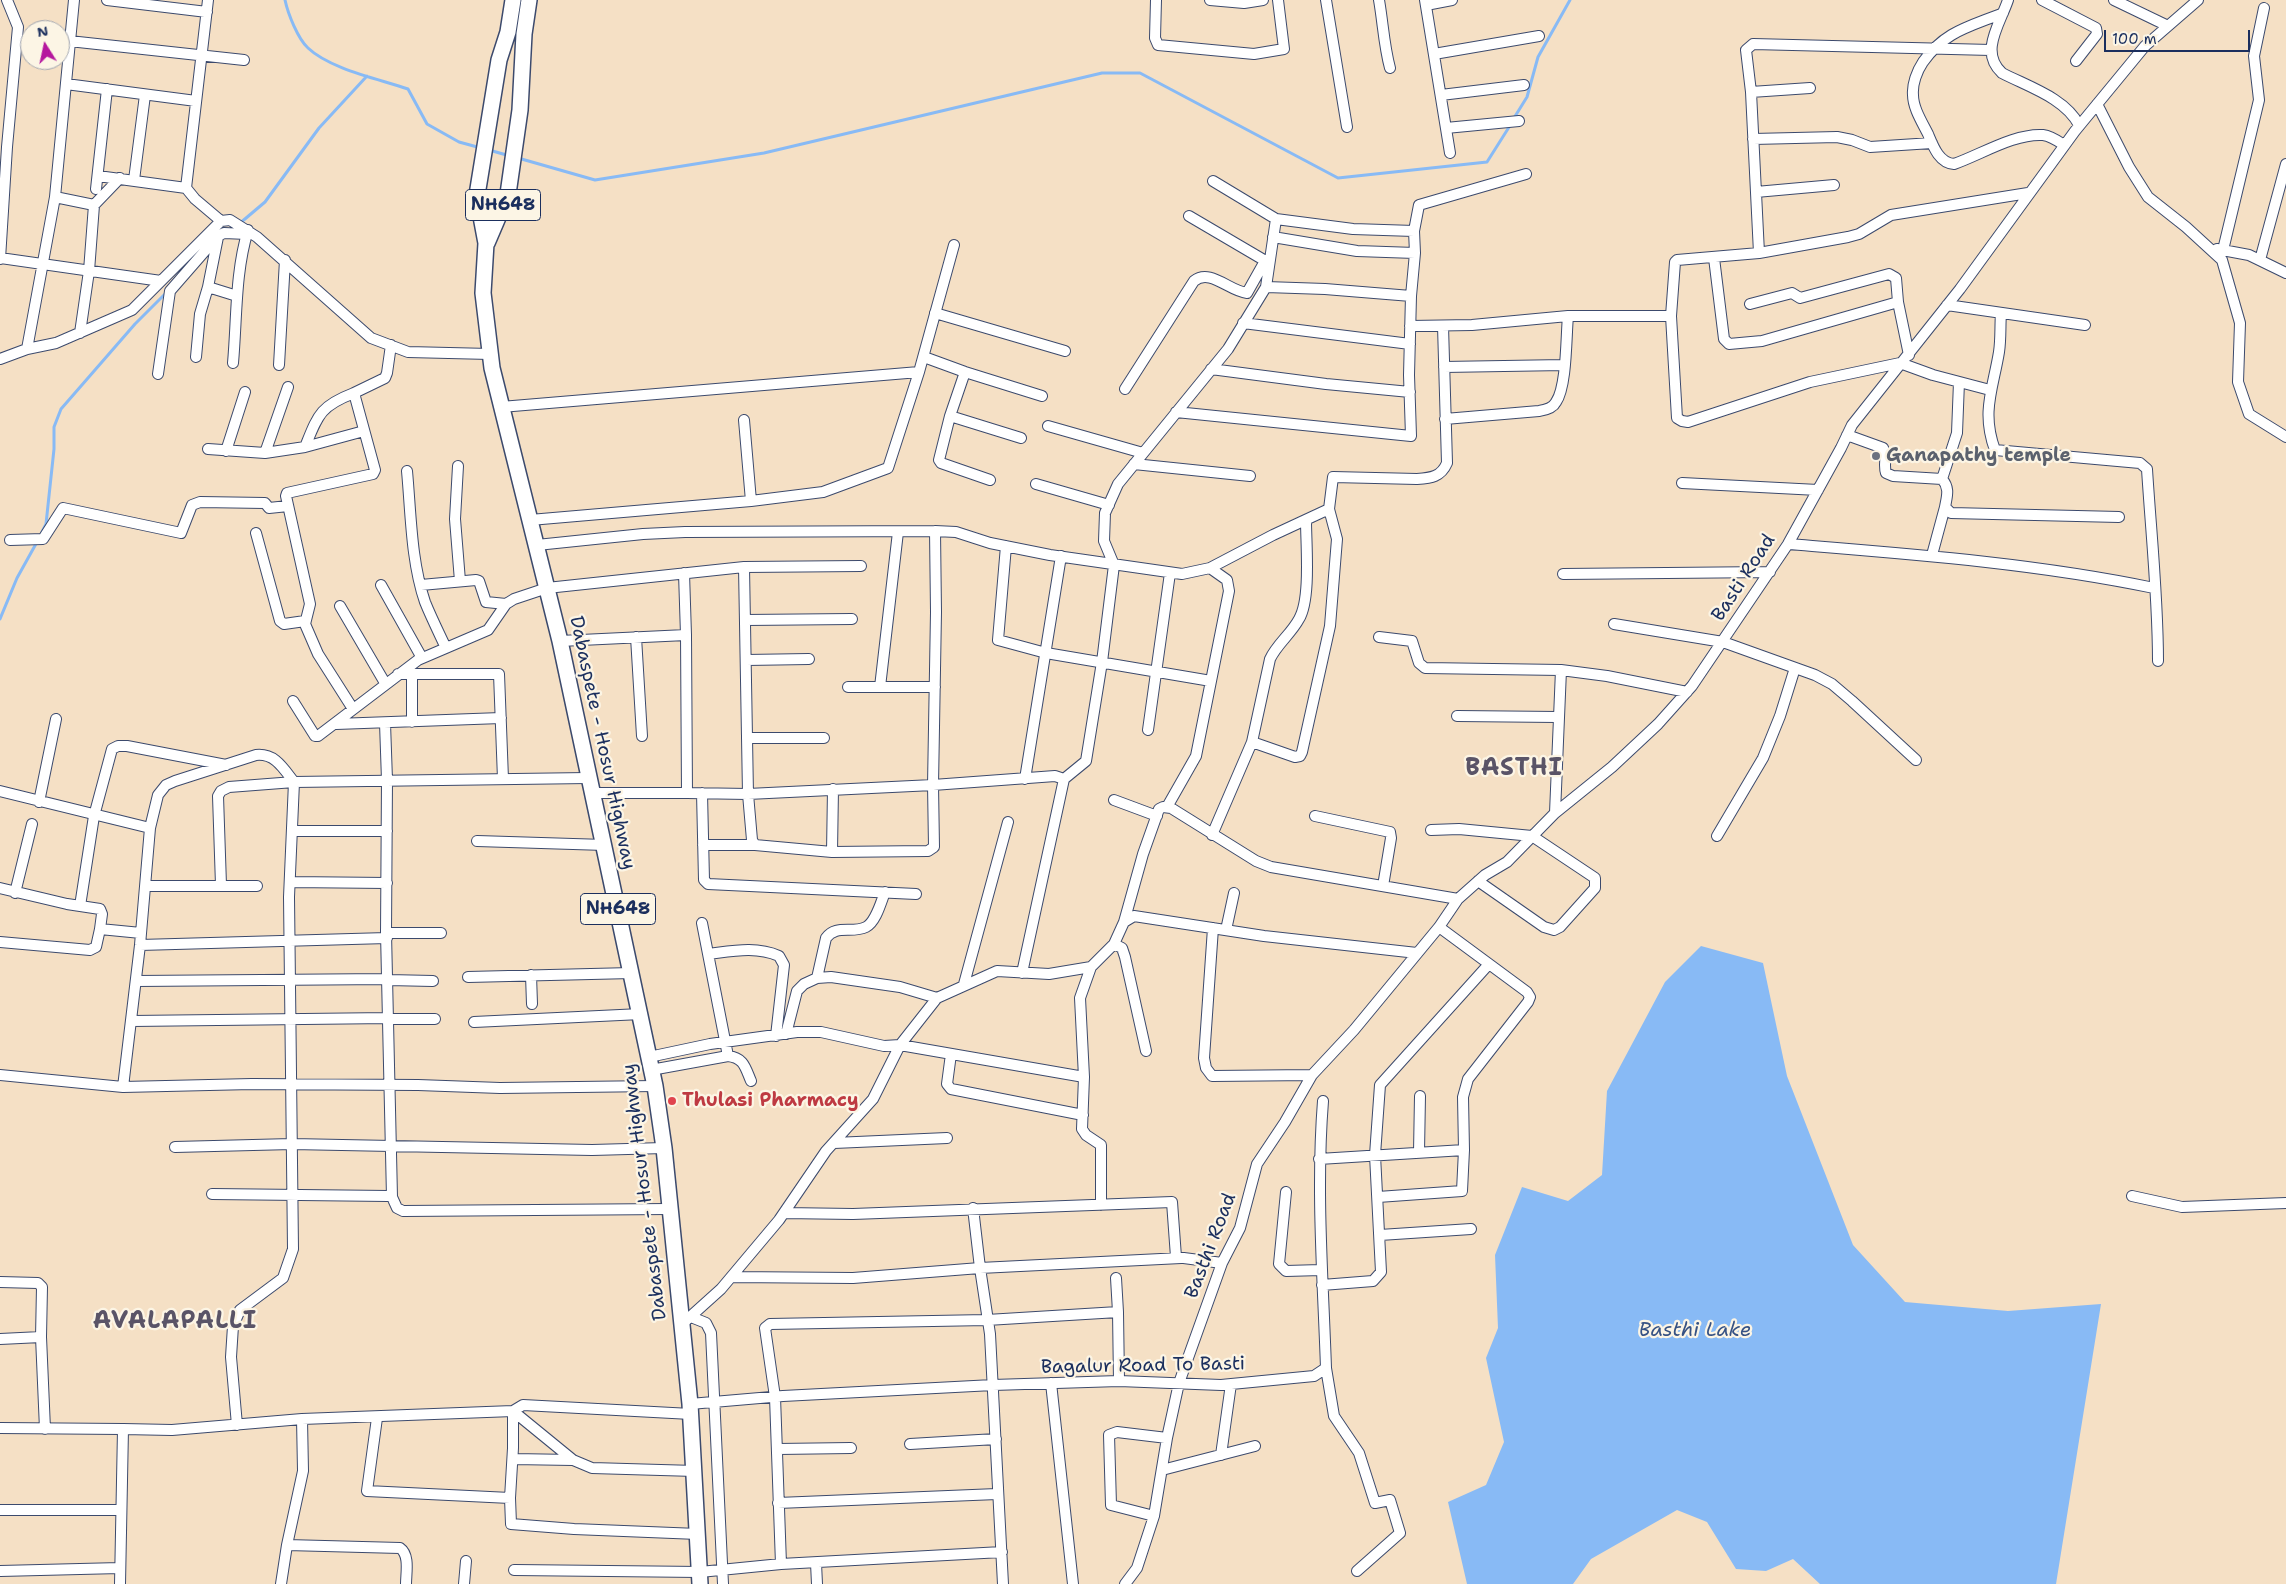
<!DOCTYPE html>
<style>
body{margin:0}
#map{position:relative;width:2286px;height:1584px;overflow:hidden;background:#f5e0c5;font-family:"Shantell Sans",sans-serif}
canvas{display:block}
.north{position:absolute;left:20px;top:20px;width:50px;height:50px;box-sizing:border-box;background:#fcf5e5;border:1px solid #a2a6af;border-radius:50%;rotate:350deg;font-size:14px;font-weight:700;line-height:20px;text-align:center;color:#1b2f5e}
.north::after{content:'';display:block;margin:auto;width:18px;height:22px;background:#b5179e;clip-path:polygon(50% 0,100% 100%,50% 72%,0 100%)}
.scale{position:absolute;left:2104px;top:30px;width:146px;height:22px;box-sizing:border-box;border:2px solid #1b2f5e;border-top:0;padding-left:6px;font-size:15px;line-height:18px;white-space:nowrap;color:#1b2f5e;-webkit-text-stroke:4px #fcf5e5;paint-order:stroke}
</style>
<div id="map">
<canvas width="2286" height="1584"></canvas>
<div class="north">N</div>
<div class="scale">100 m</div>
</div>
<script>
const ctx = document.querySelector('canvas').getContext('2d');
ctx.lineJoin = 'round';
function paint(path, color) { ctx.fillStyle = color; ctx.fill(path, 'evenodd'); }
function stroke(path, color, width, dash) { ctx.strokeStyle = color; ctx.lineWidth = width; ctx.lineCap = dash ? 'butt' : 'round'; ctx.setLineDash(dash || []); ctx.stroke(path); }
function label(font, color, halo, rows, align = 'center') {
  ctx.font = font + ' "Shantell Sans",sans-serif'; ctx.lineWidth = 4.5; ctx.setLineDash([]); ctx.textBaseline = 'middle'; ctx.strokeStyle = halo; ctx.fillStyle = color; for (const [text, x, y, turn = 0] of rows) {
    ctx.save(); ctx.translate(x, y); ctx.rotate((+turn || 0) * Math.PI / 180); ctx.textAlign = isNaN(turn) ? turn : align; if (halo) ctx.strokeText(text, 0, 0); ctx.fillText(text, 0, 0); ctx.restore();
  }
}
paint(new Path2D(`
 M1701,946L1763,963L1787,1076L1853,1245L1905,1302L2008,1311L2101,1304L2056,1584H1820L1793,1559L1766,1571L1736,1569L1707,1522L1677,1510L1591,1559L1573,1584H1467L1448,1502L1486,1485L1504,1442L1486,1358L1498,1328L1495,1255L1522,1187L1568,1201L1602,1175L1607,1091L1665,982Z`), '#88baf5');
stroke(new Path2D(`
 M285,0C288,14 298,39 308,48C330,69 379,79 408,89L427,124L459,142L481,148
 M1514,118L1527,97L1538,57L1570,0
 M489,150L510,156
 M518,158L595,180L764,153L1102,73H1140L1338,178L1487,162L1511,124
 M239,224L265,202L319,128L367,76
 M42,532L46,524L54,449V427L61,409L135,324L167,292
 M0,619L17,578L37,542`), '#88baf5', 3);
const minor = new Path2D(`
 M107,0L207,12
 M208,0L186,188L195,199L221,221
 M1156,0L1155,38L1158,45L1254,54L1284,49L1278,0
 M1210,0L1244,3L1263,0
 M1326,0L1347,127
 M1379,0C1383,23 1384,46 1390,68
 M1425,0L1450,153
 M2008,0C2000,24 1979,52 2002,73C2029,87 2065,98 2079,125
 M2042,0L2096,28L2097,34L2076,61
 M2114,0L2168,26
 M1426,5L1452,0
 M2003,13C1969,27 1945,31 1923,62C1917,71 1912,84 1913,95C1913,108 1922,122 1928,134C1933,146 1939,163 1954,164C1980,155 2015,133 2043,135C2051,136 2058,141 2064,145
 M60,40L244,60
 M1434,54L1539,36
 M66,84L196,101
 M1751,92L1810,88
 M1441,95L1524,85
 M2097,104L2129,167L2148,197L2186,227L2222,260L2240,323L2238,382L2249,414L2286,437
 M1446,128L1519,121
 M1753,139L1837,137L1852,140L1870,147L1932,143
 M98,176L186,188
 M134,180L145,95
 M1213,181L1276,219
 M96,189L107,89
 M1756,192L1834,185
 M55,197L94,205L120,178
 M1189,216L1269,263
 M1273,237L1357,251L1415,253L1414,231
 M2217,249L2249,255L2286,273
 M2223,250L2259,100L2254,56L2264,8
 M1759,253L1751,92L1746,50L1753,44L1991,50
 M0,258L161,281
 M1714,258L1724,339L1729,344L1762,341L1898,302L1909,355
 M0,259L7,147L18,27L7,0
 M2260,260L2286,164
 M208,287L237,296
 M1266,287L1325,289L1411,296L1415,253
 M1750,304L1792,293L1800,298L1889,274L1896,278L1898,302
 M1947,305L2085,325
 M935,313L1065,351
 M2001,313C2000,326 2001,339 1999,352C1993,389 1981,412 1995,450L2140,463L2147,469C2151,533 2158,597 2158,661
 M1671,316L1675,262L1677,260L1759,253L1848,237L1859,234L1891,215L2028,193
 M1243,323L1410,344
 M1410,326L1472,325L1568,316H1671L1677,418L1682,421L1688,422L1810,382L1900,363L1933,375L1990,390
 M80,333L89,271L94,205
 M27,349L55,197L74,0
 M196,357L200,314L208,287L218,237
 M924,357L965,372L1042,396
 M0,359L27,349L56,343L132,310L221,221L230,220L257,237L371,338L408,352L490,354
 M233,363C237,318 235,273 248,230
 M279,365L285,260
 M1444,367L1564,365
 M1211,369L1326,384L1410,392
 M965,372L950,416L939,460L941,463L990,480
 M158,374L170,291L218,236L224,233L247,234
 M1125,389L1194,281C1210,268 1229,291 1247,293L1265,261
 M501,407L919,372
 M1176,412L1411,436L1409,375L1411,296
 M950,416L1021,438
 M1445,419L1539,411C1546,410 1553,408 1556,402C1567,386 1566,336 1568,316
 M744,420L751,501
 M1048,426L1143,453
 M1847,435L1883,448C1888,457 1883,464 1886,473L1893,476L1942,479C1950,488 1947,496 1945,507L1951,513L2119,517
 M305,447C318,415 320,406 354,393
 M208,449L265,453L305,447L364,431
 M226,451L245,392
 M265,453L288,387
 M1134,464L1250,476
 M458,466L455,519L460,581
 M407,471C411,514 411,561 425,602C431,617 439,633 446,648
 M1942,479L1957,433L1959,382
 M1682,483L1818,490
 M1036,484L1109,505
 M530,520L751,501L823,492L888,468L919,372L954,245
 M935,531L956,532L990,543L1050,555L1182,574L1210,568L1273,535L1329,509L1333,477L1417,479C1431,478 1441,477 1447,463L1443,326
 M256,533L280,621L284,624L305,621
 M10,540L43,539L63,508L181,533L192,505L200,502L265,503L269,508L288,506
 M1788,544C1910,554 2034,563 2154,588
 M537,545L643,534L685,532L935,531L936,612L933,785L748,794L687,793L686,635L560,641
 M1006,546L998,640L1046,653L1211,681
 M1932,555L1945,507
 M744,567L861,566
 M684,573L686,635
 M1563,574L1770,572
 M381,585L422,658
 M421,585L476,580L479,581L486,602L506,604
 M340,606L385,683
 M745,620L852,619
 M1614,624L1723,642L1815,675L1832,684L1852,701L1916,760
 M636,637L642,736
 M1379,637L1412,641L1419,663L1425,668L1561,670L1607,676L1687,692
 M746,660L809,659
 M398,674H499L503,779
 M412,674V722
 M848,687H935
 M880,687L898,532
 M293,701L315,736H318L418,660L488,630L506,604L514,599L547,588L744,567L748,794L752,840L755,845L832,852L928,851L934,847L933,785L1055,776L1064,779
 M353,709L318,654L305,624L310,604L286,496L287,493L373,474L375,470L354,393L385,378L387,373L391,345
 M1457,716L1557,717
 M385,723L387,780L386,933L392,1197
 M336,724L501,718
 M1148,730L1170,573
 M747,738H824
 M1252,742L1295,757L1300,756L1302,752L1330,626L1337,539L1329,509
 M1025,779L1061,556
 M0,791L150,828
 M591,793H687
 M702,793L704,880L708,884L916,894
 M1114,800L1157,816
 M39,802L56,719
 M1167,807L1196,756L1229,591L1227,580L1210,568
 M1555,813L1561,670
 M1315,816L1390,832L1391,838L1383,886
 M1431,830L1459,829L1532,836L1595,878V888L1560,927L1554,930L1544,927L1478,881
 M292,831H387
 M1212,835L1252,742L1270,659C1277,644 1291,634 1299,619C1311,599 1306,545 1306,520
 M1717,836L1763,758L1780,716L1795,668
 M477,841L605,845
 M703,845H755
 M832,852L833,789
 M290,882L387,883
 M221,885L218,796L221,791L229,787L294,782
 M145,886H257
 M0,888L67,904L100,909L102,914L100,929L141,933
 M15,893L32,824
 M80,906L94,816L112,749L118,746H127L226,765
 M1124,922L1143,854L1159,809L1163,807L1171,808L1256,861L1271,867L1458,899
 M702,923L728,1056
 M1213,928L1204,1058L1206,1068L1212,1076L1312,1075
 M1226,930L1234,893
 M386,933H441
 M0,942L90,950L96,947L100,929
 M1114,944L1122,948L1125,957L1146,1051
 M140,945L387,938
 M708,954C733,951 756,946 779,956L784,965L776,1036
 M1022,973L1064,779L1086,761L1102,662L1114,565L1104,541L1105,513L1118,484L1228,349L1266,287L1276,219L1353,229L1414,231L1419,205L1526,174
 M531,975L532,1004
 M468,977L632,973
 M817,978L826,938C836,924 852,934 866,927C876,922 881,902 885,892
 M388,980L433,981
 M136,981L388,979
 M964,984L1008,822
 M389,1019H435
 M132,1021L389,1018
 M474,1022L641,1014
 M786,1034L797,991L804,984L817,978L831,977L900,987L937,998
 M951,1054L947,1084L951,1089L1083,1115
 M649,1057L710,1044L797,1032H821L884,1046L900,1045L1084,1077L1080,998L1091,967L1114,944L1124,922L1134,916L1264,936L1417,953
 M651,1070L728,1056C744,1058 745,1067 751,1081
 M0,1075L123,1087L252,1084L418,1085L500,1088L655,1086
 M1084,1077L1082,1129L1086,1135L1101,1145V1205
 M123,1087L140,945L150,828L158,795L166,785L175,781L256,755C275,753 283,768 294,782
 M834,1143L947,1138
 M175,1147L292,1144L592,1150L664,1148
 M1419,1152L1420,1096
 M1319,1159L1464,1150L1463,1097L1468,1079L1528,1002L1530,997L1527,992L1439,927
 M1286,1192L1279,1264L1286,1271L1321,1270
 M212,1194L388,1196L392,1197L397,1208L403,1211L669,1209
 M2132,1196L2182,1207L2286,1203
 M1378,1197L1462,1191L1464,1150
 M784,1213L853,1214L1172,1202L1176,1257L1222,1263
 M1380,1235L1471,1229
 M731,1277L853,1278L980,1268L973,1208
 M1116,1278L1118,1312
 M0,1282L38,1283L42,1287L41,1337L45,1429
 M1322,1285L1373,1281L1381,1272L1375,1155L1380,1085L1489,964
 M691,1317L706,1323L711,1333L723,1584
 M681,1325L721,1289L779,1220L826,1151L873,1099L900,1045L937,998L997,971L1049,974L1091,967
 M0,1339L41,1337
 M1326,1368L1334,1416L1359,1453L1375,1503L1390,1500L1400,1533L1357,1571
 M1051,1383L1073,1584
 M690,1404L783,1396L993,1385L1119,1381L1221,1385L1314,1376L1326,1368C1323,1279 1316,1190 1323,1101
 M377,1418L367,1491L510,1498L511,1524L574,1529L698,1534
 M237,1425L231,1357L233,1326L240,1310L283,1278L293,1249L289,897L294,782L588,778
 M0,1428L123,1429L120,1584
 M123,1429L172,1430L302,1419L513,1411L573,1460L592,1468L695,1471
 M910,1444L996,1439
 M778,1449L851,1448
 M1221,1455L1231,1384
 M513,1459L573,1460
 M1162,1470L1255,1446
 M510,1498L513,1448V1411L523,1405L691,1414
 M778,1503L997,1494
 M0,1510H120
 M1154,1516L1111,1505L1109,1435L1117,1432L1167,1438
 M287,1545L400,1548C410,1555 406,1573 406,1584
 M816,1563L817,1584
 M781,1564L775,1397L765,1328L770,1324L987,1320L1118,1312L1119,1381
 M514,1570L700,1572L781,1564L1002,1552
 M0,1571L120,1568
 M281,1584L287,1545L303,1471L302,1419
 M464,1584L466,1561
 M1003,1584L990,1334L980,1268L1181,1258
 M1125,1584L1137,1568L1154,1516L1167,1438L1179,1383L1222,1263L1240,1228L1257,1164L1285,1122L1312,1075L1354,1030L1439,927L1458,899L1485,875L1507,862L1555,813L1612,767L1658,724L1692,686L1788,544L1841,448L1852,425L1960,289L2075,131L2145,46L2198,0`);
const highway = new Path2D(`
 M513,0L508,32L499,60L477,195L486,243L483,293L492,368L560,641L655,1086L664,1148L690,1404L700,1584
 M487,243L508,194L520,110L524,34L529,0`);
stroke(minor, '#3c4a6d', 12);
stroke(highway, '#3c4a6d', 18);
stroke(minor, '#fff', 10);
stroke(highway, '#fff', 15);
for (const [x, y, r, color] of [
 [1876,456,5,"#6b7280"],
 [672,1101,5,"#e0444e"]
]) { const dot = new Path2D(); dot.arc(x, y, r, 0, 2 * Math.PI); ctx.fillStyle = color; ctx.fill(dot); stroke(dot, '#fcf5e5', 2); }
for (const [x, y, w] of [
 [503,205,75],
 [618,909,75]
]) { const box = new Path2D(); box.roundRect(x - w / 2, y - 15.5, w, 31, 4); ctx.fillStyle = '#fcf5e5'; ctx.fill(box); stroke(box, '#1b2f5e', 1); }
label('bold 18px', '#1b2f5e', null, [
 ["NH648",503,205],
 ["NH648",618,909]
]);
label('bold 19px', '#5b616d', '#fcf5e5', [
 ["Ganapathy temple",1886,456]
], 'left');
label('19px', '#1b2f5e', '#fcf5e5', [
 ["Basti Road",1744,578,-57],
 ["Dabaspete - Hosur Highway",602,743,78],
 ["Dabaspete - Hosur Highway",645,1192,-97],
 ["Basthi Road",1211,1246,-69],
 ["Bagalur Road To Basti",1143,1366,-1]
]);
label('bold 19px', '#be3a42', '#fcf5e5', [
 ["Thulasi Pharmacy",682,1101]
], 'left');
label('italic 20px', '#365284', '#fcf5e5', [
 ["Basthi Lake",1695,1331]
]);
ctx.letterSpacing = '1px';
label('bold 24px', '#5a5467', '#fcf5e5', [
 ["BASTHI",1514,769],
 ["AVALAPALLI",175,1322]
]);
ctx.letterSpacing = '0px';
</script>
